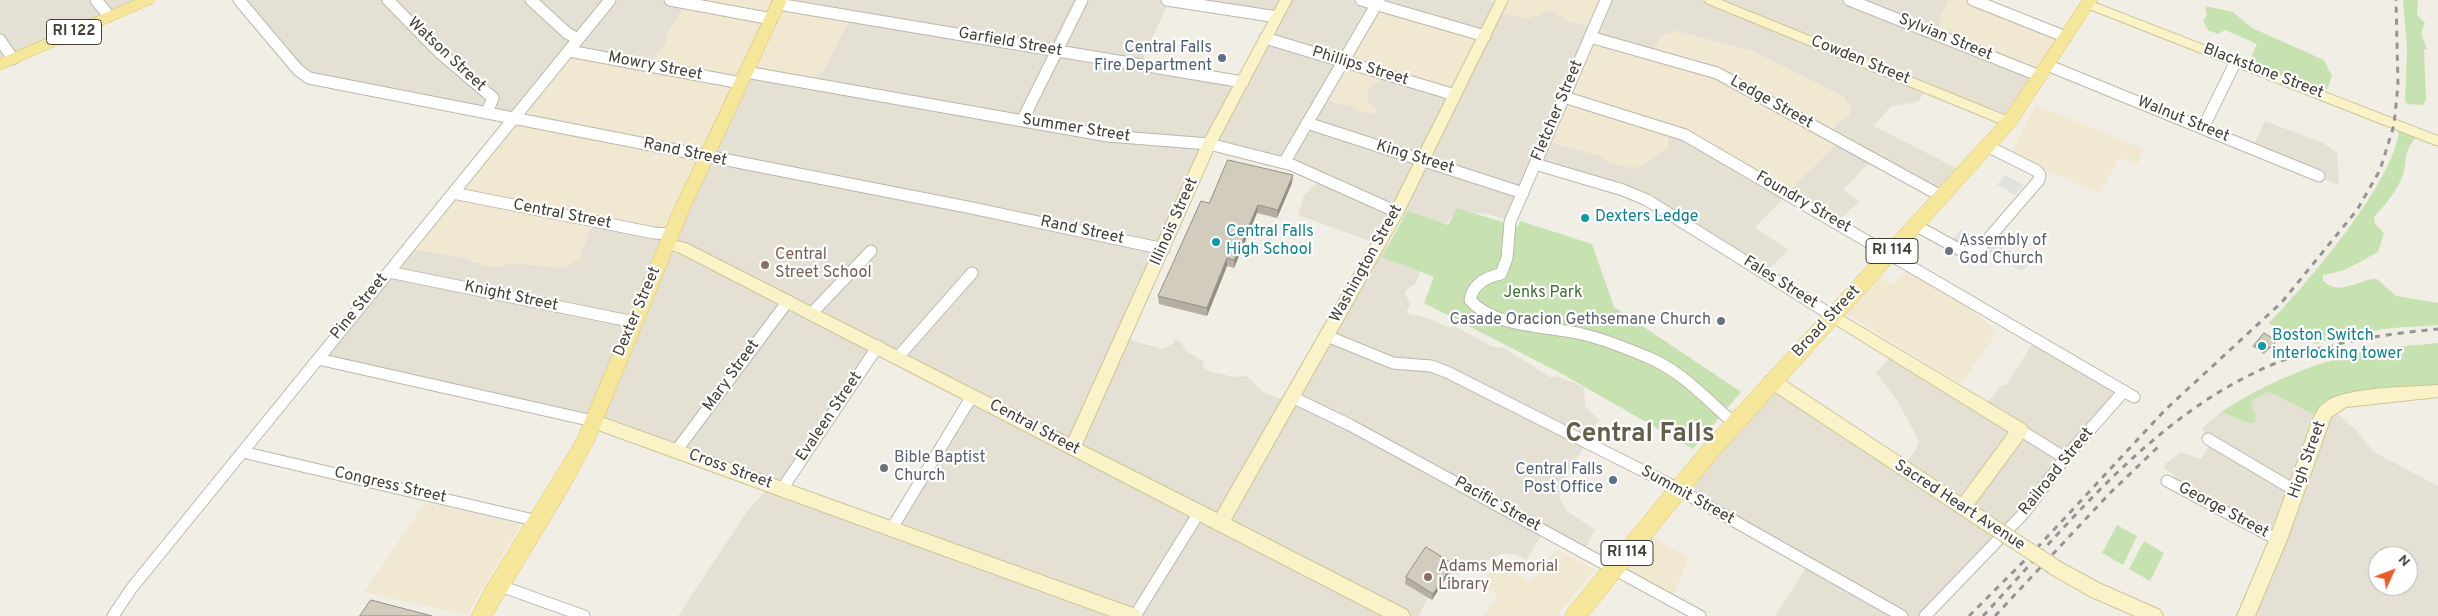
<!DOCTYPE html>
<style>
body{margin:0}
#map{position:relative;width:2438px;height:616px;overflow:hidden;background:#f1efe5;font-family:Overpass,sans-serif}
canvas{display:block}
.north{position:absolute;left:2368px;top:546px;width:50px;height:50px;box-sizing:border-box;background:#fff;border:1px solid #b4b2ae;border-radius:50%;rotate:47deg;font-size:14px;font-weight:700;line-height:20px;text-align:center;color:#433f35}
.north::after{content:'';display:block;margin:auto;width:18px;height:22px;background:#e75b26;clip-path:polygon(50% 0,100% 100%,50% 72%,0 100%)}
</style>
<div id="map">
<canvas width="2438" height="616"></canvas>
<div class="north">N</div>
</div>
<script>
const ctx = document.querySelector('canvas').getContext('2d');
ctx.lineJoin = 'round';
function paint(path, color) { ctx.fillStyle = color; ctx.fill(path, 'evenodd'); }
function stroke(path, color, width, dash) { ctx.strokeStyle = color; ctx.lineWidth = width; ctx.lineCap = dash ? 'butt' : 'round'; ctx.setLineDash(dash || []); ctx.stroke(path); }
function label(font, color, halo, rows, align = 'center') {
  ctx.font = font + ' Overpass,sans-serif'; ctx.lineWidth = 4.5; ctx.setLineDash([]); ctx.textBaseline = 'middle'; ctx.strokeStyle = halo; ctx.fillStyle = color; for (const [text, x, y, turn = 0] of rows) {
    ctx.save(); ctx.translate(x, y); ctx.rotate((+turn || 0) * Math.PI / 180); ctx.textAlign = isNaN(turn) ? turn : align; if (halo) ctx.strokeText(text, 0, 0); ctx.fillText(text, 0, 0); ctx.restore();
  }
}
paint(new Path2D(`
 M0,0H148L0,64Z
 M235,0H686L687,5L667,33L666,43L647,66L513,115L308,79Z
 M779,0H1489L1537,16L1546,10H1551L1569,21L1605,0H1949L1941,15L1939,29L1926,32L2039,77L2008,124L1925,91L1918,102L1891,106L1874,126L1964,172L1942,197L1871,161L1843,190L1860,201L1835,224L1785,197L1755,227L1788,250L1762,276L1640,202L1535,166L1508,220L1487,214L1462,212L1451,217L1439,232L1423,222L1397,214L1378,244L1298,215L1304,195L1318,182L1285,164L1208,147L1126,339L1163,349L1174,343L1175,339L1181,342L1186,351L1203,361L1204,368L1209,371L1234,377L1247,376L1263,392L1289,402L1382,245L1411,258L1420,270L1416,283L1407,289L1405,293L1410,304L1406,313L1430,319L1447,327H1456L1491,346L1504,348L1552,378L1557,376L1584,387L1585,406L1599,420L1585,446L1568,472L1561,486L1559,498L1567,511L1595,530L1581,556L1541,536L1526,560L1517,555L1504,553L1445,580L1426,601L1419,616H678L746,513L766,490L589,419L319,357L405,248L469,258L473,262L499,267L511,263L565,268L593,223L742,75L811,85L825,67L850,19ZM1169,1L1273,20L1239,82L1140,65ZM1676,31L1755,52L1849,116L1839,121L1827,136L1670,132L1610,163L1601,156L1547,141L1652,54L1661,36ZM1483,40L1370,85L1366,99L1378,113L1359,111L1352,106L1323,99ZM877,349L970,398L889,531L781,488Z
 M2265,121L2323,143L2337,153L2339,185L2252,149Z
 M2033,343L2121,396L2046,484L1925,616H1775L1806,568L1684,497L1769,387L1900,470L1916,450L1919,441L1897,400L1876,373L1891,355L1981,409L2002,385H2006Z
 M2270,392L2334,411L2356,430L2374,452L2438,486V616H2250L2275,543L2181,492L2174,475L2165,469L2166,463L2181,452L2201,459L2210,444L2202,428L2221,412L2251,424L2255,413L2251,403L2260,395ZM2378,556H2408V586H2378Z`), '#e4e1d4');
paint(new Path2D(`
 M686,0H779L850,19L825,67L811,85L745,74L666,236L593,223L579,259L565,268L511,263L499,267L484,266L469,258L405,248L563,54L646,66L666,43L667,34L687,5Z
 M1502,0H1605L1592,28L1569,21L1551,10L1527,19L1498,12Z
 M1949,0H1969L2063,39L2039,77L1925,32L1939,29L1941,15Z
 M1375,7L1483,38L1454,97L1386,77L1370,85L1366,99L1378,114L1359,111L1351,106L1323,99Z
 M1676,31L1755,52L1844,97L1851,109L1849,116L1840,121L1827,136L1838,143L1785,195L1670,132L1667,148L1642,166L1632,168L1610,163L1601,156L1547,140L1590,39L1652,54L1661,36Z
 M2036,105L2144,149L2137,165L2119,157L2100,194L2010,154Z
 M1906,269L1948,294L1986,321L1996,334L1961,384L1847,314L1879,278L1893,285Z
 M425,502L521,524L467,615L364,592Z
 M1651,536L1689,558L1672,597L1625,571Z
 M1556,549L1594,569L1557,616H1483L1498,596L1481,583L1496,562L1531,582Z`), '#f1e8d2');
paint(new Path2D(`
 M2403,0H2418L2417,15L2425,23L2421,33L2427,49L2424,50L2426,100L2422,105L2407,104L2405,101L2407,49Z
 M2205,6L2233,12L2252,28L2324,60L2332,76L2324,97L2253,70L2252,63L2249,62L2257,44L2225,30L2218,34L2208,30L2203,21L2207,15Z
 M2399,129L2416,138C2403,151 2408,158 2403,174C2398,190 2385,205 2374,217L2375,224L2384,233L2378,252L2345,270L2323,275V280C2338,298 2360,278 2377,279L2396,296L2438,303V325L2392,328L2345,335L2315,344L2310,336H2286L2269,323C2306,285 2396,180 2399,129Z
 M1457,208L1518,227L1520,221L1592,244L1614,307L1741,392L1693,449L1564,375L1424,303L1434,277L1382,257L1407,211L1448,225Z
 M2438,343V393L2345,404L2322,418L2270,392L2260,395L2251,403L2255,413V422L2251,424L2221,412C2266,383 2309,365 2362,352C2386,346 2413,346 2438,343Z
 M2117,525L2137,536L2123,565L2102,553Z
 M2144,541L2164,553L2150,581L2129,569Z`), '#c6e2b1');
paint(new Path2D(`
 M2005,175L2024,185L2015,195L1997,185Z
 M1961,229L1980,240L1971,251L1952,240Z
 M1993,241L2002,246L2031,262L2022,271L1985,251Z`), '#e2e1dd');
const street = new Path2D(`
 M96,0L109,16
 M239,0L298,70L309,78L972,208L1164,249
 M388,0L438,51L493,98L487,112
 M531,0L567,33L578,39
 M670,0L772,19
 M1167,0L1277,17
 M1361,0L1485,36
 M1606,0L1510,222L1507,258L1501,274C1486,277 1473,284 1470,300C1494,328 1549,326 1582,334C1603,339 1626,348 1647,357C1681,370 1708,401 1735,424
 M1849,0L2040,76
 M1973,0L2066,37
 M778,4L1243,82
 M1590,37L1717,73L1941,196
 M1265,38L1455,95
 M0,40L13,59
 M569,51L741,83
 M2047,65L2319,176
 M746,72L1108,136L1209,144L1292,165L1397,212
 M1564,97L1685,135L2134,397
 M1022,121L1082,0
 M1307,123L1523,193
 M2203,128L2236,61
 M1284,163L1379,0
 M1535,164L1623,190L1647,200L1833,316
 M453,193L654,233L671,234
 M1915,225L1964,252L1976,253L2039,180L2040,175L2037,171L1987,146
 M389,272L634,322
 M812,313L871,251
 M1327,336L1393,363L1431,366L1447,372L1667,483L1902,616
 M898,357L972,273
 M318,359L593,421
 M1292,397L1350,425L1700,616
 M2020,430L2065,458
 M2208,439L2296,491
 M676,451L788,301
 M242,452L538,521
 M2167,481L2278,540
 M782,489L878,346
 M892,528L972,396
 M498,585L584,616
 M113,616L131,589L610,0
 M1135,616L1200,511
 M1925,616L2025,512L2065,458L2124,391`);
const secondary = new Path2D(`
 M1280,0H1292L1216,144L1082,445L1217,513L1390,211L1496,0H1508L1404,212L1231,520L1407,610L1410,616H1383L678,252L662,248L660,244L662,240L667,239L686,243L1069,438L1202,144Z
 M1704,0H1721L2014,119L2016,122L2009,127L2004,125L1706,3Z
 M2088,0L2438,136V146L2084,7L2082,4L2084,1Z
 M1833,310L2026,425L2028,430L2026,435L1974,505L1996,520L1998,525L1996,530L1990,533L1984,530L1766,386L1764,381L1766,376L1772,375L1778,376L1961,497L2009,432L1828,320L1825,316L1828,312Z
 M2438,385V397L2346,407L2331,417L2287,540L2255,616H2237L2269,540L2313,419C2316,412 2320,405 2327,401C2347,387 2412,387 2438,385Z
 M593,414L1133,608L1139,610L1142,616H1110L587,426L585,421L587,416Z
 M2053,558L2101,584L2160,610L2163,616H2135L2089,596L2047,572L2044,566L2047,560Z`);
const primary = new Path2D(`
 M135,0H155L153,3L0,70V59Z
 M773,0H787L689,211L594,442L567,492L492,616H471L486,587L577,439L673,211Z
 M2083,0H2097L2015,126L1718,456L1588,616H1565L1568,609L1704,444L2003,118Z`);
stroke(street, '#bbb7a9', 13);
stroke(secondary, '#cdc598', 2);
stroke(primary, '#d8c56c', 1);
stroke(street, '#fff', 11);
paint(secondary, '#f9f3c7');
paint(primary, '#f5e69a');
stroke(new Path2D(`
 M1969,616L2036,549L2165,410L2282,302L2357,210L2380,170L2394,125L2398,85L2396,0
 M1983,616C2066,527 2146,424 2258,371C2314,344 2377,335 2438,329
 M1995,616L2109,494L2158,447`), '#949494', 3, [6, 6]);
const secondaryBridge = new Path2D(`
 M1990,525L2053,566`);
stroke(secondaryBridge, '#cdc598', 17, []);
stroke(secondaryBridge, '#f9f3c7', 15);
paint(new Path2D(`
 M1292,183L1277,218L1257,213L1234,268L1227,266L1207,316L1159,304L1158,296L1209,203Z
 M2264,333L2277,341L2264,354L2252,346Z
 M1451,570L1432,600L1405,584L1406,577Z`), '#b4afa2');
paint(new Path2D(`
 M1293,175L1292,183L1277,218L1278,210Z
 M1258,205L1257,213L1234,268V260Z
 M1227,258V266L1207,316V308Z
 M1453,564L1451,570L1432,600L1433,594Z`), '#928f84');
const building = new Path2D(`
 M1228,160L1293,175L1278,210L1258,205L1234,260L1227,258L1207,308L1158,296L1201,201L1209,203Z
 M2264,333L2277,341L2270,348L2258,341Z
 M1426,547L1453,564L1433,594L1406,577Z
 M371,600L432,616H360Z`);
paint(building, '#d1ccbc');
stroke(building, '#928f84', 1);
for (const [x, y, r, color] of [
 [1222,58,5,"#5c6f8a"],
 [1585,218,5,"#0f9aa8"],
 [1216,242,5,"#0f9aa8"],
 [1949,251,5,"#6b7280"],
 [765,265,5,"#8d6e63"],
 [1721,321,5,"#6b7280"],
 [2262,346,5,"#0f9aa8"],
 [884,468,5,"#6b7280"],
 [1613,480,5,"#5c6f8a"],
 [1428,577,5,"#8d6e63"]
]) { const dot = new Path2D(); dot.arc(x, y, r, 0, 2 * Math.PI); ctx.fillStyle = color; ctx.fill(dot); stroke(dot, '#fff', 2); }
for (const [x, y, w] of [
 [74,32,55],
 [1892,251,52],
 [1627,553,52]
]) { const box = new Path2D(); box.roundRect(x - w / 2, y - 12.5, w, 25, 4); ctx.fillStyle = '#fff'; ctx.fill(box); stroke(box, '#433f35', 1); }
label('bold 15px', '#433f35', null, [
 ["RI 122",74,32],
 ["RI 114",1892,251],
 ["RI 114",1627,553]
]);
label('16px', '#433f35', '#fff', [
 ["Sylvian Street",1945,38,22],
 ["Garfield Street",1010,43,10],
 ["Watson Street",446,55,43],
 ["Cowden Street",1860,61,22],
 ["Mowry Street",655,67,11],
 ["Phillips Street",1360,67,17],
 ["Blackstone Street",2263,72,21],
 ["Ledge Street",1771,103,29],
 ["Fletcher Street",1558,111,-67],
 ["Walnut Street",2183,120,22],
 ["Summer Street",1076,129,9],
 ["Rand Street",685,153,12],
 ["King Street",1415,158,17],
 ["Foundry Street",1803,203,30],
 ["Central Street",562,215,11],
 ["Illinois Street",1175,222,-66],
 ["Rand Street",1082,231,12],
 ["Washington Street",1367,264,-61],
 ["Fales Street",1780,283,32],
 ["Knight Street",511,297,12],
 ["Pine Street",360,307,-51],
 ["Dexter Street",638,312,-67],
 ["Broad Street",1827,322,-47],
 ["Mary Street",732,376,-54],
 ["Evaleen Street",830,417,-56],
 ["Central Street",1034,428,28],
 ["High Street",2308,460,-70],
 ["Cross Street",730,470,20],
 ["Railroad Street",2057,472,-51],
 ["Congress Street",390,486,13],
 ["Summit Street",1687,496,29],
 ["Pacific Street",1497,505,29],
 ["Sacred Heart Avenue",1959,506,33],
 ["George Street",2223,511,28]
]);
label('16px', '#4e5e75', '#fff', [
 ["Central Falls",1212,49],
 ["Fire Department",1212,67],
 ["Central Falls",1603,471],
 ["Post Office",1603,489]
], 'right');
label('16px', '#0d838f', '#fff', [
 ["Dexters Ledge",1595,218],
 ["Central Falls",1226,233],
 ["High School",1226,251],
 ["Boston Switch",2272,337],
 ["interlocking tower",2272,355]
], 'left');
label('16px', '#5b616d', '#fff', [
 ["Assembly of",1959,242],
 ["God Church",1959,260],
 ["Casade Oracion Gethsemane Church",1711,321,"right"],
 ["Bible Baptist",894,459],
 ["Church",894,477]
], 'left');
label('16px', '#785e54', '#fff', [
 ["Central",775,256],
 ["Street School",775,274],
 ["Adams Memorial",1438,568],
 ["Library",1438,586]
], 'left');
label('16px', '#3f6f2e', '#fff', [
 ["Jenks Park",1543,294]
]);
label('bold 26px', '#645e4d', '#fff', [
 ["Central Falls",1640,436]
]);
</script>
